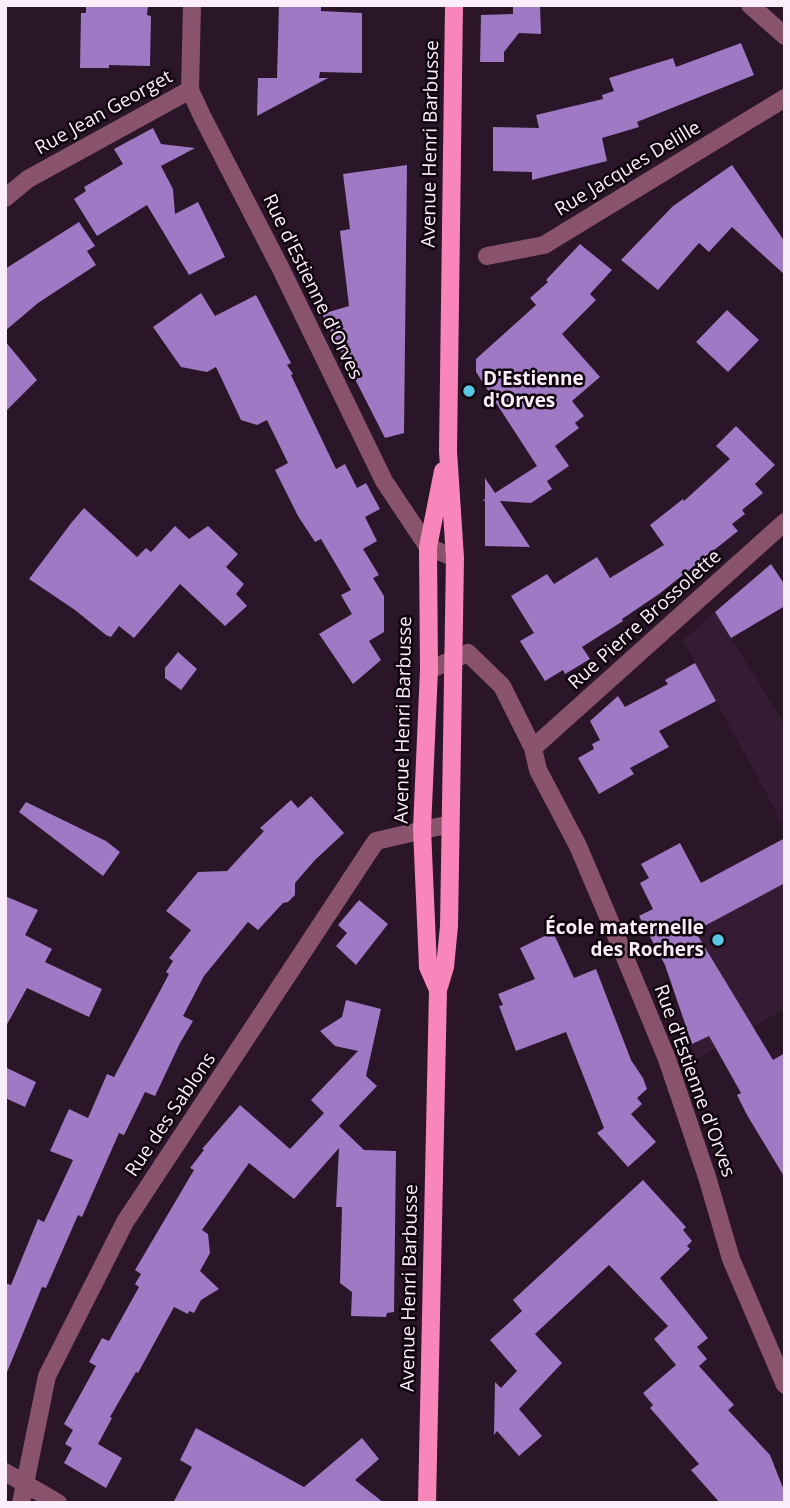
<!DOCTYPE html>
<meta charset="utf-8">
<style>
body{margin:0}
#map{position:relative;width:790px;height:1508px;overflow:hidden;background:#2a1529;font-family:"Open Sans",sans-serif}
canvas{display:block}
.frame{position:absolute;inset:0;border:7px solid #fcedfb;pointer-events:none}
</style>
<div id="map">
<canvas width="790" height="1508"></canvas>
<div class="frame"></div>
</div>
<script>
const ctx = document.querySelector('canvas').getContext('2d');
ctx.lineJoin = 'round';
function paint(path, color) { ctx.fillStyle = color; ctx.fill(path, 'evenodd'); }
function stroke(path, color, width, dash) { ctx.strokeStyle = color; ctx.lineWidth = width; ctx.lineCap = dash ? 'butt' : 'round'; ctx.setLineDash(dash || []); ctx.stroke(path); }
function label(font, color, halo, rows, align = 'center') {
  ctx.font = font + ' "Open Sans",sans-serif'; ctx.lineWidth = 5; ctx.setLineDash([]); ctx.textBaseline = 'middle'; ctx.strokeStyle = halo; ctx.fillStyle = color; for (const [text, x, y, turn = 0] of rows) {
    ctx.save(); ctx.translate(x, y); ctx.rotate((+turn || 0) * Math.PI / 180); ctx.textAlign = isNaN(turn) ? turn : align; if (halo) ctx.strokeText(text, 0, 0); ctx.fillText(text, 0, 0); ctx.restore();
  }
}
paint(new Path2D(`
 M715,612L785,725V828L683,640Z
 M785,838V1009L696,1059L665,965L639,916Z`), '#361b34');
paint(new Path2D(`
 M86,5H148L147,15L151,16L150,66L109,65V68H80L81,13H86Z
 M279,5L321,7V11L362,13V73L320,72L319,78H328L257,116L258,78H277Z
 M513,5H540L541,34L519,33L504,52V62H480L481,15L513,14Z
 M741,43L754,75L637,122L639,127L602,138L607,161L532,180V172L493,171V127L539,128L536,115L603,99L602,95L614,91L609,78L673,58L676,67Z
 M153,128L161,144L195,148L161,166L173,189L175,214L198,202L225,257L189,275L147,205L97,236L74,199L86,191L84,187L123,164L114,149Z
 M407,165L404,433L385,438L322,314L349,306L340,231L350,229L343,174Z
 M732,165L785,242V275L732,227L709,252L699,243L658,290L621,260L673,206Z
 M79,222L95,246L87,251L96,265L38,303L5,331V269Z
 M580,244L612,270L590,294L596,300L562,334L600,377L572,401L584,416L575,423L579,428L555,446L569,466L547,481L552,489L531,503L500,501L530,547L485,546V501H483L485,499V478L495,493L537,466L476,372V359L536,305L530,298L548,282L546,280Z
 M201,293L215,316L256,295L291,363L287,365L293,374L291,375L336,469L345,464L357,488L366,483L380,509L365,517L377,541L363,549L379,575L373,578L384,596V632L369,641L381,660L353,684L319,634L352,614L341,595L351,590L321,539L315,542L298,516L275,470L288,463L267,420L257,425L241,420L216,367L207,372L181,367L153,327Z
 M727,310L759,340L728,372L696,342Z
 M5,341L37,380L5,412Z
 M736,426L775,465L755,484L763,493L742,510L745,514L732,524L738,531L659,594L622,619L623,621L582,647L590,659L565,674L563,670L545,681L520,641L534,633L511,596L547,574L554,584L597,557L610,578L664,545L650,525L683,499L684,501L730,459L716,446Z
 M84,508L137,557L146,548L151,552L175,526L189,539L208,526L238,554L226,567L244,584L236,594L247,606L225,626L180,584L134,638L119,626L111,637L106,635L75,610L29,579L72,522Z
 M771,564L785,585V606L731,638L715,612Z
 M178,652L197,669L181,690L165,678V668Z
 M695,663L716,701L659,731L669,747L630,768L634,774L599,794L578,758L594,749L592,744L600,740L590,721L618,696L625,707L668,684L665,680Z
 M311,796L344,833L315,860L295,883V895L288,902L283,903L258,930L248,922L204,976L183,1016L193,1021L180,1043L155,1096L145,1092L124,1135L119,1133L82,1217L78,1215L46,1288L42,1287L5,1377V1283L11,1285L38,1219L44,1222L73,1160L50,1151L69,1109L88,1118L107,1074L114,1077L169,974L166,972L173,961L169,958L191,930L166,911L198,872L227,871L264,831L260,828L291,800L298,808Z
 M26,802L106,841L120,852L103,876L19,812Z
 M785,838V883L695,931L773,1060L785,1053V1178L747,1115L737,1095L741,1093L709,1036L692,1044L665,965L639,916L653,909L640,883L649,878L641,864L680,843L701,883Z
 M5,896L38,910L25,935L52,949L45,962L102,989L89,1017L27,988L5,1028Z
 M359,900L388,924L356,965L336,946L347,933L338,925Z
 M553,932L574,978L596,969L631,1060L643,1078L647,1089L637,1098L642,1104L631,1114L656,1142L628,1167L597,1133L604,1128L566,1032L516,1051L499,1006L503,1005L498,994L535,979L520,948Z
 M346,1000L381,1009L366,1076L377,1086L339,1126L364,1150L396,1151L394,1312L387,1313L386,1317L351,1316L352,1292L340,1283L342,1207H336L339,1148L294,1199L249,1163L202,1230L208,1234L210,1253L200,1271L219,1289L201,1300L194,1313L189,1311L188,1314L174,1307L138,1373L136,1372L110,1417L112,1418L98,1444L122,1458L106,1488L64,1463L72,1448L65,1444L73,1430L64,1424L96,1366L89,1362L102,1338L109,1341L139,1287L135,1284L141,1274L135,1270L194,1170L190,1168L204,1150L202,1149L240,1105L290,1149L324,1113L311,1100L358,1051L335,1046L320,1031L342,1017Z
 M5,1067L36,1082L25,1107L5,1098Z
 M643,1180L686,1227L683,1230L692,1241L687,1246L690,1249L660,1278L708,1338L697,1347L707,1359L699,1366L734,1405L728,1410L770,1455L785,1493V1503H720L691,1470L699,1464L650,1408L653,1405L643,1393L676,1365L654,1339L668,1326L609,1265L535,1334L562,1363L519,1409L542,1436L519,1456L497,1431L494,1435L495,1382L501,1388L517,1371L490,1340L522,1311L513,1300Z
 M196,1428L304,1487L362,1438L379,1459L355,1480L384,1503H173L192,1467L180,1460Z`), '#9f79c4');
stroke(new Path2D(`
 M192,5L190,90L202,116L281,269L384,481L428,547L455,558
 M750,5L785,36
 M5,198L28,179L190,90
 M487,256L544,245L785,98
 M429,670L468,653L502,686L533,748L538,770L578,846L612,926L667,1059L707,1177L731,1259L785,1385
 M533,748L785,522
 M5,1472L58,1503
 M21,1503L47,1376L125,1222L376,841L450,824`), '#8a536c', 18);
stroke(new Path2D(`
 M438,990L428,967L422,829L429,670L428,547L443,471
 M427,1503L438,990L445,967L449,926L455,558L448,451L454,5`), '#f886bb', 18);
for (const [x, y, r, color] of [
 [469,391,7,"#58c8e4"],
 [718,940,7,"#58c8e4"]
]) { const dot = new Path2D(); dot.arc(x, y, r, 0, 2 * Math.PI); ctx.fillStyle = color; ctx.fill(dot); stroke(dot, '#0e050d', 2.5); }
label('19px', '#fcedfb', '#0e050d', [
 ["Rue Jean Georget",104,113,-29],
 ["Avenue Henri Barbusse",431,144,-89],
 ["Rue Jacques Delille",628,169,-31],
 ["Rue d'Estienne d'Orves",312,287,64],
 ["Rue Pierre Brossolette",645,620,-42],
 ["Avenue Henri Barbusse",404,720,-89],
 ["Rue d'Estienne d'Orves",694,1081,70],
 ["Rue des Sablons",171,1115,-56],
 ["Avenue Henri Barbusse",410,1288,-89]
]);
label('bold 19px', '#fcedfb', '#0e050d', [
 ["D'Estienne",483,380],
 ["d'Orves",483,402],
 ["École maternelle",704,929,"right"],
 ["des Rochers",704,951,"right"]
], 'left');
</script>
